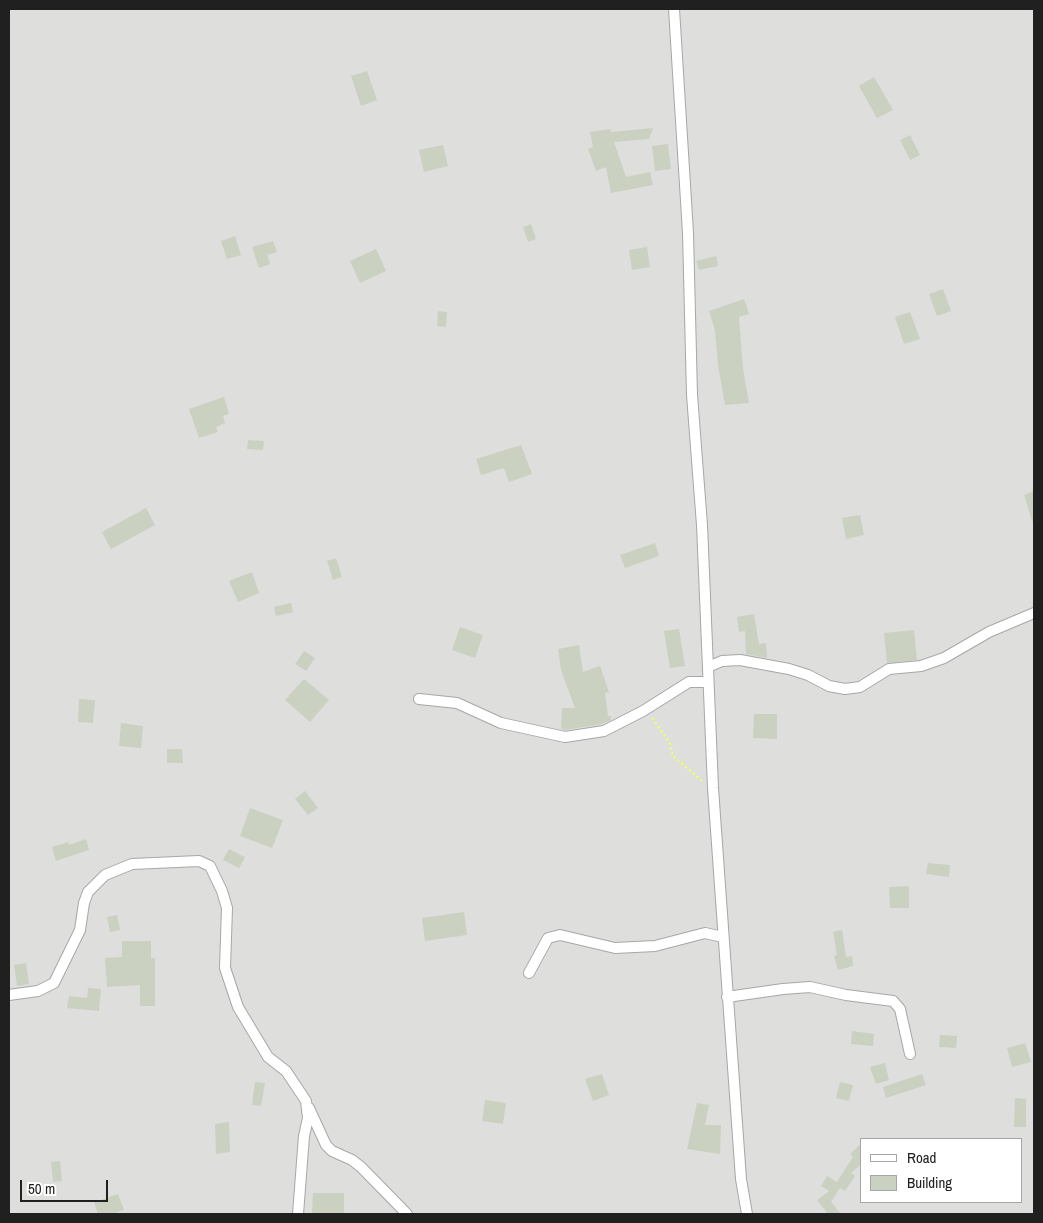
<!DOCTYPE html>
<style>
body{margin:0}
#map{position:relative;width:1043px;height:1223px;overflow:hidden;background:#eaf1e7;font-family:"Archivo Narrow",sans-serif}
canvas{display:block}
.frame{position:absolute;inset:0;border:10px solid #202020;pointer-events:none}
.legend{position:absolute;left:860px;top:1138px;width:162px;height:65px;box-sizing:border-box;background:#fff;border:1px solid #a6a6a6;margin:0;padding:6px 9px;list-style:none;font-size:15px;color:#202020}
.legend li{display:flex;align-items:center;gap:10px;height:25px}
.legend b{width:25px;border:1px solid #a6a6a6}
.scale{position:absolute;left:20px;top:1180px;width:88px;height:22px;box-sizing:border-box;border:2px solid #202020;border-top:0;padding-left:6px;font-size:15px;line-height:18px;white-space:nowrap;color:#202020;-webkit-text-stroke:4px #fff;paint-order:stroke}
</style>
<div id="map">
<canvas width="1043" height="1223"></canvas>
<div class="frame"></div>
<ul class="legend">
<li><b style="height:6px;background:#fff"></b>Road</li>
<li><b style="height:14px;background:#cad1c0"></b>Building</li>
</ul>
<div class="scale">50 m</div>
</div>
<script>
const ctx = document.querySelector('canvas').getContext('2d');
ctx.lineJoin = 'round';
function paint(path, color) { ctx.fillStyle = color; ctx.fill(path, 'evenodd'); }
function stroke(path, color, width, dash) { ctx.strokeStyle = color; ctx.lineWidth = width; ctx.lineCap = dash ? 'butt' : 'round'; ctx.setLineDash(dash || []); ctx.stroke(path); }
paint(new Path2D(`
 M9,9H1034V1214H9ZM862,1139H1022V1202H862Z`), '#dededd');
paint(new Path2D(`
 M367,71L377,100L361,106L351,76Z
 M874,77L893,110L877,118L859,86Z
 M653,128L649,139L614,142L626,177L650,172L653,185L611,193L606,167L596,171L588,149L593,147L590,132L610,129L611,132Z
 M910,135L920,155L910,160L900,140Z
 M668,144L671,169L655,171L652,146Z
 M443,145L448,166L424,172L419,150Z
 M531,224L536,239L528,242L523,227Z
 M235,236L241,255L227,259L221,241Z
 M273,241L277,252L267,255L270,264L259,268L252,247Z
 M647,247L650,267L632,270L629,250Z
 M376,249L386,271L360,283L350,261Z
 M716,256L718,266L699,270L696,261Z
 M943,289L951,311L937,316L929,294Z
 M744,299L749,314L739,317L743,369L749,403L725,405L718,365L715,330L709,311Z
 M438,311L447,312L446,327L437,326Z
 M910,312L920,339L904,344L895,317Z
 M224,397L229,414L223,416L225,423L216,427L218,432L199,438L189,409Z
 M248,440L264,441L263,450L247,449Z
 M521,445L532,474L509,482L504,468L481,475L476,459Z
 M1034,491V520L1032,521L1024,495Z
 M146,508L155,525L111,549L102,532Z
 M860,515L864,535L846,539L842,518Z
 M655,543L659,556L625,568L620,555Z
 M336,558L342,577L333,580L327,561Z
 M252,572L259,593L238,602L229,581Z
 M291,603L293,612L276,616L274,607Z
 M754,614L759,644L766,643L767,658L746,654L745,631L739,632L737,617Z
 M460,627L483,635L475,658L452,650Z
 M679,629L685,666L670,668L664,631Z
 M914,630L917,660L887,663L884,633Z
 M579,645L583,672L600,666L609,692L605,693L608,716H611V720L602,724L565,730L561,729L562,708H575L561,670L558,649Z
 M304,651L315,658L306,671L295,664Z
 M304,679L329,700L310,722L285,700Z
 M79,699L95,700L93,723L78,722Z
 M754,714H777V739L753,738Z
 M121,723L143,726L141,748L119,746Z
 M167,749H182L183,763H167Z
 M305,791L318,808L308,815L295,799Z
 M250,808L283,820L272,848L240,836Z
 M86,839L89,850L56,861L52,847L68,842L69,845Z
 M229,849L245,857L239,868L223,860Z
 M928,863L950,865L949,877L926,874Z
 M909,886V908H890L889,887Z
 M464,912L467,935L425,941L422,918Z
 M117,915L120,930L110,932L107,917Z
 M842,930L846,957L852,956L853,966L838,970L834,956L837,955L833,932Z
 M122,941H151V958H155V1006H140V985L107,987L105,958L122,957Z
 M26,963L29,984L17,986L14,965Z
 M88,988L101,989L99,1011L67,1008L69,996L87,998Z
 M852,1031L874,1034L873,1046L851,1044Z
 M940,1035L957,1036L956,1048L939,1047Z
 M1025,1043L1031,1062L1012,1067L1007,1048Z
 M885,1063L889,1080L876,1084L870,1067Z
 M602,1074L609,1095L593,1101L585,1079Z
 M922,1074L926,1085L886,1098L883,1087Z
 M255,1082L265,1083L261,1106L252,1105Z
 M840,1082L853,1085L849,1101L836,1098Z
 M1015,1098L1026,1099V1127H1014Z
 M485,1100L506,1103L503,1124L482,1121Z
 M697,1103L709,1105L705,1125H721L720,1154L687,1149Z
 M229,1122L230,1152L216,1154L215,1124Z
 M862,1143V1166L860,1165L851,1173L855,1176L845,1191L840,1188L831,1202L841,1214H828L817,1200L829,1191L821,1186L827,1176L837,1182L853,1157L850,1154Z
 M60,1161L62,1181L53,1182L51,1162Z
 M313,1193H344V1214H312Z
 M118,1194L124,1210L112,1214H98L94,1202Z`), '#cad1c0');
const street = new Path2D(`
 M674,9L688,233L692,395L702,525L713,788L741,1179L747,1214
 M708,667L722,661L740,660L789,669L808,675L829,686L845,689L860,687L889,669L921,666L944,658L989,632L1034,613
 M419,699L457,703L501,723L565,737L604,731L643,711L689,682H708
 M529,973L548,938L560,935L615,948L655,946L705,933L723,937
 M9,995L38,991L54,983L80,930L84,903L88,892L105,875L132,864L199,861L210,866L222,891L227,908L225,968L238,1007L268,1057L286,1071L306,1101L308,1118L304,1136L298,1214
 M727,997L783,989L810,987L846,995L893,1001L900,1009L910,1054
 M309,1108L326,1145L332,1151L352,1160L361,1167L407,1214`);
stroke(street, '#a7a7a7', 12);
stroke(new Path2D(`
 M652,718L670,743L673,756L702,781`), '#f0fe6a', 2, [2.5, 2.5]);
stroke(street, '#fff', 10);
</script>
